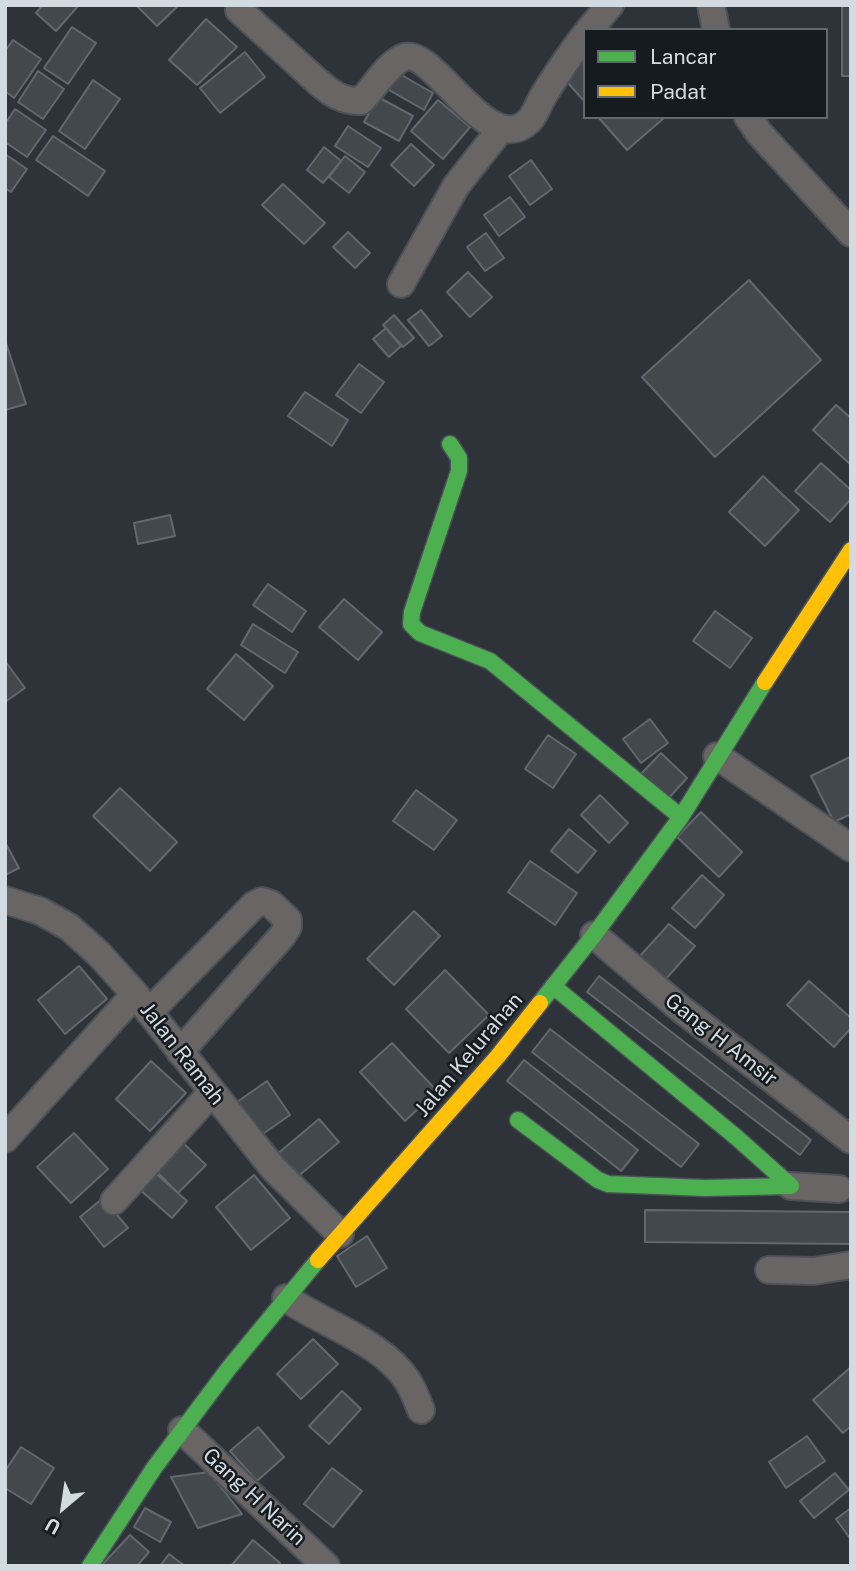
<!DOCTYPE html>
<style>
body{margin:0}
#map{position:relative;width:856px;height:1571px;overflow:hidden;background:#2d3339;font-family:"Public Sans",sans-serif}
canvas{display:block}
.frame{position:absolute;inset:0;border:7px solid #d3dbe2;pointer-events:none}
.legend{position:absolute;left:583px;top:28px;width:245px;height:91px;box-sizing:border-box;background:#161b20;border:2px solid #62686e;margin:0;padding:9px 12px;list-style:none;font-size:21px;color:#d3dbe2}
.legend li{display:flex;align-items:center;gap:14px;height:35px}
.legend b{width:35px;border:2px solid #62686e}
.north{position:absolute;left:28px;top:1473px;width:70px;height:70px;-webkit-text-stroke:5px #161b20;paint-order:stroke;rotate:209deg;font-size:19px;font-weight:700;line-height:28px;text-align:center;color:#d3dbe2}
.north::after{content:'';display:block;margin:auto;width:24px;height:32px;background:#d3dbe2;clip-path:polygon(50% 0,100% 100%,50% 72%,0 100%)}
</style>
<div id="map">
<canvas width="856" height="1571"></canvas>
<div class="frame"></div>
<ul class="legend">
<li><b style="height:9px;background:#4caf50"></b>Lancar</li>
<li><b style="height:9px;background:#ffc107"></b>Padat</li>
</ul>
<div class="north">U</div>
</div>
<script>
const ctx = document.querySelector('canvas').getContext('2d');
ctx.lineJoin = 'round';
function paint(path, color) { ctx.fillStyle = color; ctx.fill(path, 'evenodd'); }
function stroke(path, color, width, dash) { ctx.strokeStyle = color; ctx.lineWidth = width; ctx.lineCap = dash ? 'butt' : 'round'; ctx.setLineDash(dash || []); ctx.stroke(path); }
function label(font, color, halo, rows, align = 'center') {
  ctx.font = font + ' "Public Sans",sans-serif'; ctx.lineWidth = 5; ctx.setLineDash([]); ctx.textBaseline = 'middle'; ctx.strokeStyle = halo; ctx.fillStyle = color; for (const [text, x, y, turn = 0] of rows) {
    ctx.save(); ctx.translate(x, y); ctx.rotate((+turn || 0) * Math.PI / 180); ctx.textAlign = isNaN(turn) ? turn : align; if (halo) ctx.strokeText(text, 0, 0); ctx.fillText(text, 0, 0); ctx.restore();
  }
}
const building = new Path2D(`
 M43,5H79L56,31L36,13Z
 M136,5H179L157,26Z
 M842,5H851V76H842Z
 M206,19L237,47L197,85L169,60Z
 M72,27L96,43L68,84L44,68Z
 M13,40L41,59L14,98L5,91V51Z
 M585,51V102L559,73Z
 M245,52L265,77L220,113L200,88Z
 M38,71L64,89L43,119L18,102Z
 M398,73L433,93L424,110L389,90Z
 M93,80L120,99L85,149L59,131Z
 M378,97L413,116L399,141L364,122Z
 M438,100L470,127L443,159L411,131Z
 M15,109L46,130L27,157L5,142V124Z
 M598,117H663L664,118L627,150Z
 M348,126L381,148L368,167L335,146Z
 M53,136L105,171L88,196L36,160Z
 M411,144L434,165L414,186L391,165Z
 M324,147L341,161L323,183L307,170Z
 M5,154L27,169L11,192L5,188Z
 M345,156L365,172L349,193L329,177Z
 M531,160L552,189L530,205L509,176Z
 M283,184L325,223L304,244L262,205Z
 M510,197L525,217L499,236L484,215Z
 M348,232L370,253L355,268L333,247Z
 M486,233L504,258L485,271L467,247Z
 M468,272L492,297L470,317L447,292Z
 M749,280L821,360L715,457L642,377Z
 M421,310L442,336L429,346L408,320Z
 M394,315L414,338L403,347L383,325Z
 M386,328L401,346L389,357L373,339Z
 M5,340L26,404L5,410Z
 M359,364L384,382L361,413L336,395Z
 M305,392L348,420L332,446L288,416Z
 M836,405L851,418V465L813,430Z
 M821,463L851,490V499L830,522L795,491Z
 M763,476L799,510L765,546L729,512Z
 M170,515L175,536L138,544L134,523Z
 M268,584L306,611L292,632L253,605Z
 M344,599L382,632L358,660L319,627Z
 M715,611L752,638L730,668L693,641Z
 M253,624L298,652L285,673L241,645Z
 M236,654L273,686L244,720L207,689Z
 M5,661L25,688L5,702Z
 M650,719L668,743L641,763L623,739Z
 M548,735L576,754L553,788L525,769Z
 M661,753L687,778L667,800L640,775Z
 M850,757L851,814L834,822L811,776Z
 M120,788L177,842L150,871L93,816Z
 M416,790L457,820L434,850L393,821Z
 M600,795L628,823L609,843L581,815Z
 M701,812L742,852L719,877L677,837Z
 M569,829L596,851L578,873L551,851Z
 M5,842L19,868L5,875Z
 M530,861L577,893L555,925L508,892Z
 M702,875L724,895L695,928L672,908Z
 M414,911L440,936L394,985L367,959Z
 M669,924L695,946L665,980L639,957Z
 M79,966L107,999L65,1034L38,1000Z
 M445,970L489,1015L449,1053L406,1009Z
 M599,976L811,1140L800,1155L587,992Z
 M809,981L851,1018V1028L834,1047L787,1005Z
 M550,1029L699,1144L681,1167L532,1052Z
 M392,1043L437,1091L405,1121L360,1072Z
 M524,1060L638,1150L621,1171L507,1081Z
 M151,1061L186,1093L150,1131L116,1099Z
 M267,1081L290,1115L260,1136L237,1102Z
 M319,1119L339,1142L296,1178L276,1155Z
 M74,1133L108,1169L71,1203L37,1167Z
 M181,1141L206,1165L178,1193L153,1168Z
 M154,1172L187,1201L172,1218L139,1189Z
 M254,1175L290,1218L251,1250L216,1207Z
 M103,1198L128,1228L104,1247L80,1217Z
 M645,1210L851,1212V1244L645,1242Z
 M367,1236L387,1268L356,1287L337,1256Z
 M313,1339L338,1364L301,1399L277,1374Z
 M851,1367V1426L843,1433L813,1400Z
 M342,1391L361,1409L329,1444L309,1426Z
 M258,1427L284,1457L257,1481L230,1451Z
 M807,1436L825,1461L786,1488L769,1462Z
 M21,1447L54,1468L31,1504L5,1488V1471Z
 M332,1468L362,1491L333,1527L304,1504Z
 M209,1472L242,1514L198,1528L171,1477Z
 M835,1473L849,1490L814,1518L800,1501Z
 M145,1508L171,1522L160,1542L134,1527Z
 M851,1508V1540L836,1519Z
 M130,1535L149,1552L137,1566H101Z
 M253,1540L280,1563L277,1566H231Z
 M169,1554L185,1566H160Z`);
paint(building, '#43484d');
stroke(building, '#62686d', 2);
const street = new Path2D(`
 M711,5L716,30
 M239,10L318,82C331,93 343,102 361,101C374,88 385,67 402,58C432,42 487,161 529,121C536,114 539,102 545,93C557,74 571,53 585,35
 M589,30L610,5
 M748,117L759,133L851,233
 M401,284L456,186L500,130
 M717,756L851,848
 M5,900L40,911L69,927L99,954L135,994L273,1168L340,1234
 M594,935L681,1009L851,1140
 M149,1012L254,905L262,901L271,904L288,920V927L282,936L180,1052
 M5,1139L135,994
 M791,1186L839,1189
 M114,1201L212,1092
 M769,1270L814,1271L851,1265
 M286,1298C323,1324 382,1342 407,1380C413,1389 417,1400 421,1410
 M182,1430L326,1566`);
const fast = new Path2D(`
 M450,444L459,458V471L412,612L411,624L420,633L490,661L681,817
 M540,1003L594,935L681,817L765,682
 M518,1120L598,1180L608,1184L705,1188L791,1186L736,1137L553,986
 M90,1566L154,1468L229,1368L318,1260`);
const slow = new Path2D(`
 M765,682L851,550
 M318,1260L498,1056L540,1003`);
stroke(street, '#4c5157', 30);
stroke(fast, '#4c5157', 19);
stroke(slow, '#4c5157', 19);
stroke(street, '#696565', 26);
stroke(fast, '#4caf50', 16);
stroke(slow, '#ffc107', 16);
label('21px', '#d3dbe2', '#161b20', [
 ["Gang H Amsir",721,1040,38],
 ["Jalan Ramah",182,1054,52],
 ["Jalan Kelurahan",469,1055,-50],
 ["Gang H Narin",254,1497,43]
]);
</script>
